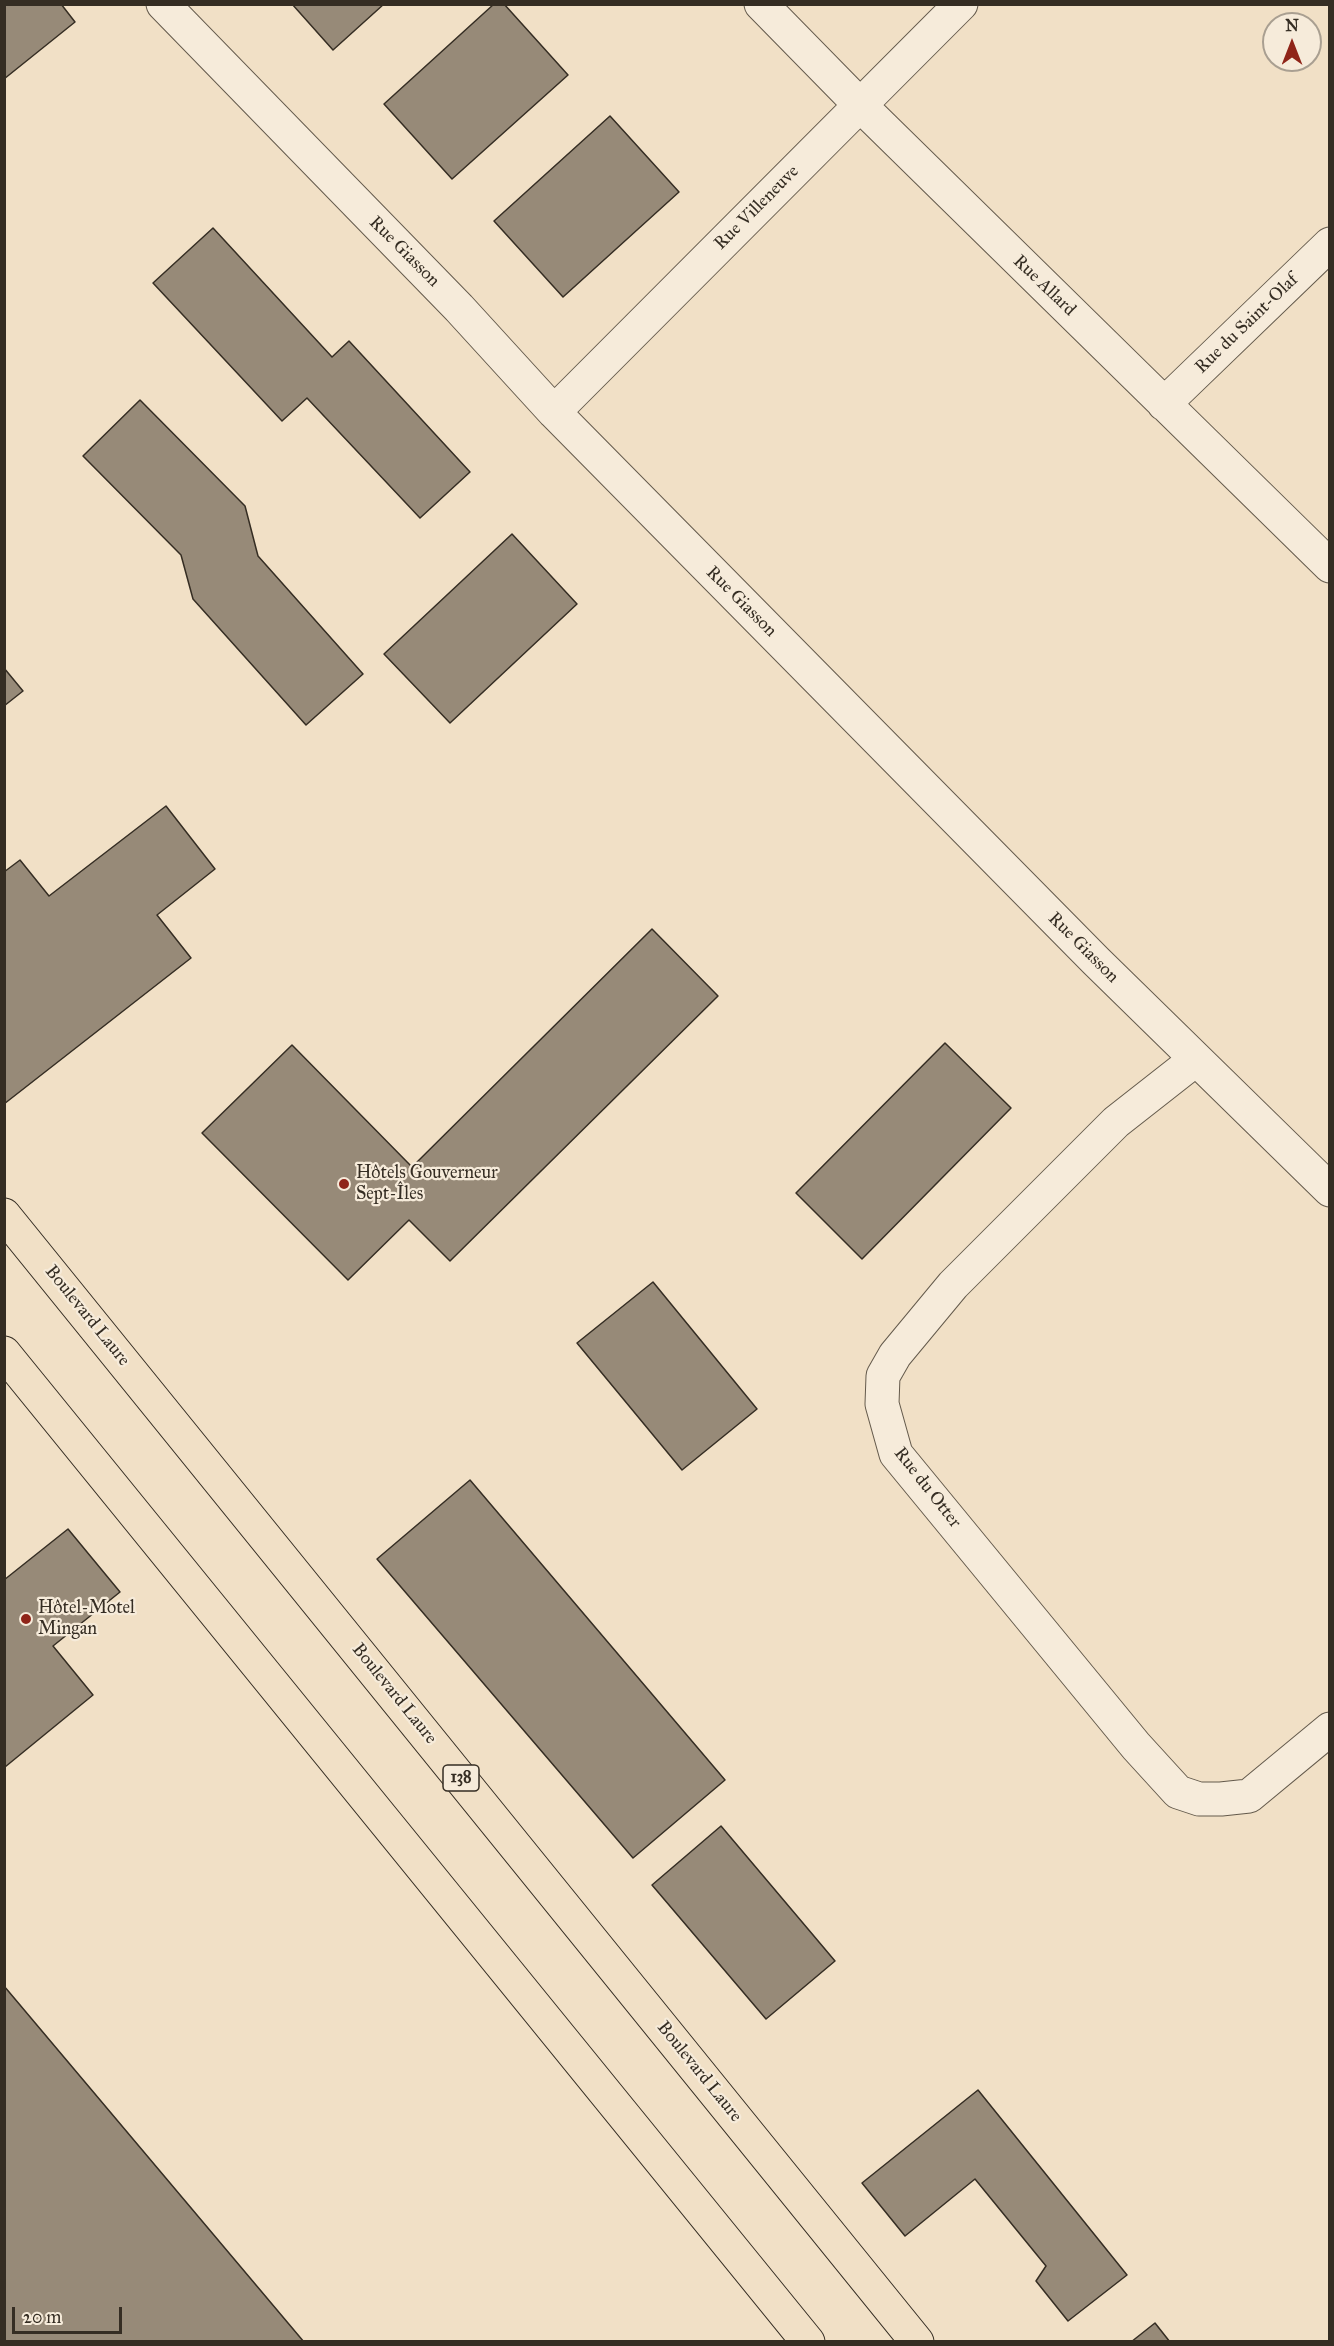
<!DOCTYPE html>
<meta charset="utf-8">
<style>
body{margin:0}
#map{position:relative;width:1334px;height:2346px;overflow:hidden;background:#f1e0c6;font-family:"IM FELL Great Primer",serif}
canvas{display:block}
.frame{position:absolute;inset:0;border:6px solid #352d23;pointer-events:none}
.north{position:absolute;left:1262px;top:12px;width:60px;height:60px;box-sizing:border-box;background:#f6ebda;border:2px solid #a99f91;border-radius:50%;rotate:0deg;font-size:16px;font-weight:700;line-height:24px;text-align:center;color:#352d23}
.north::after{content:'';display:block;margin:auto;width:21px;height:27px;background:#8f2418;clip-path:polygon(50% 0,100% 100%,50% 72%,0 100%)}
.scale{position:absolute;left:12px;top:2307px;width:110px;height:27px;box-sizing:border-box;border:3px solid #352d23;border-top:0;padding-left:8px;font-size:18px;line-height:21px;white-space:nowrap;color:#352d23;-webkit-text-stroke:4px #f6ebda;paint-order:stroke}
</style>
<div id="map">
<canvas width="1334" height="2346"></canvas>
<div class="frame"></div>
<div class="north">N</div>
<div class="scale">20 m</div>
</div>
<script>
const ctx = document.querySelector('canvas').getContext('2d');
ctx.lineJoin = 'round';
function paint(path, color) { ctx.fillStyle = color; ctx.fill(path, 'evenodd'); }
function stroke(path, color, width, dash) { ctx.strokeStyle = color; ctx.lineWidth = width; ctx.lineCap = dash ? 'butt' : 'round'; ctx.setLineDash(dash || []); ctx.stroke(path); }
function label(font, color, halo, rows, align = 'center') {
  ctx.font = font + ' "IM FELL Great Primer",serif'; ctx.lineWidth = 4.5; ctx.setLineDash([]); ctx.textBaseline = 'middle'; ctx.strokeStyle = halo; ctx.fillStyle = color; for (const [text, x, y, turn = 0] of rows) {
    ctx.save(); ctx.translate(x, y); ctx.rotate((+turn || 0) * Math.PI / 180); ctx.textAlign = isNaN(turn) ? turn : align; if (halo) ctx.strokeText(text, 0, 0); ctx.fillText(text, 0, 0); ctx.restore();
  }
}
const building = new Path2D(`
 M4,4H61L75,22L4,79Z
 M292,4H384L333,50Z
 M494,4H504L568,75L452,179L384,104Z
 M610,116L679,192L563,297L494,221Z
 M213,228L332,357L349,341L470,472L420,518L307,398L282,421L153,283Z
 M140,400L245,506L258,556L363,674L306,725L193,599L181,555L83,456Z
 M512,534L577,604L450,723L384,654Z
 M4,668L23,691L4,706Z
 M166,806L215,869L157,915L191,958L4,1104V872L20,860L49,896Z
 M652,929L718,996L450,1261L409,1220L348,1280L202,1133L292,1045L412,1167Z
 M945,1043L1011,1108L862,1259L796,1193Z
 M653,1282L757,1409L682,1470L577,1343Z
 M470,1480L725,1780L633,1858L377,1559Z
 M68,1529L120,1592L53,1646L93,1695L5,1767L4,1580Z
 M721,1826L835,1961L766,2019L652,1885Z
 M4,1986L304,2342H4Z
 M978,2090L1127,2275L1068,2321L1036,2281L1046,2266L975,2179L905,2236L862,2183Z
 M1155,2323L1170,2342H1131Z`);
paint(building, '#978a78');
stroke(building, '#352d23', 1.5);
const minor = new Path2D(`
 M163,4L459,308L554,412L1096,961L1330,1190
 M761,4L860,105L1330,566
 M1164,404L1330,244
 M554,412L961,4
 M1195,1060L1116,1122L953,1285L895,1355L883,1376L882,1404L896,1454L1136,1746L1178,1792L1199,1799H1221L1249,1796L1330,1729`);
const highway = new Path2D(`
 M4,1215L917,2342
 M4,1353L808,2342`);
stroke(minor, '#645a4c', 35);
stroke(highway, '#352d23', 35);
stroke(minor, '#f6ebda', 33);
stroke(highway, '#f1e0c6', 33);
for (const [x, y, r, color] of [
 [344,1184,6,"#8f2418"],
 [26,1619,6,"#8f2418"]
]) { const dot = new Path2D(); dot.arc(x, y, r, 0, 2 * Math.PI); ctx.fillStyle = color; ctx.fill(dot); stroke(dot, '#f6ebda', 2); }
for (const [x, y, w] of [
 [461,1778,36]
]) { const box = new Path2D(); box.roundRect(x - w / 2, y - 13, w, 26, 4.5); ctx.fillStyle = '#f6ebda'; ctx.fill(box); stroke(box, '#352d23', 1.5); }
label('bold 16px', '#352d23', null, [
 ["138",461,1778]
]);
label('18px', '#352d23', '#f6ebda', [
 ["Rue Villeneuve",757,208,-45],
 ["Rue Giasson",404,252,45],
 ["Rue Allard",1044,286,44],
 ["Rue du Saint-Olaf",1247,324,-44],
 ["Rue Giasson",741,602,45],
 ["Rue Giasson",1083,948,45],
 ["Boulevard Laure",87,1316,51],
 ["Rue du Otter",927,1488,52],
 ["Boulevard Laure",394,1694,51],
 ["Boulevard Laure",699,2072,51]
]);
label('18px', '#352d23', '#f6ebda', [
 ["Hôtels Gouverneur",356,1174],
 ["Sept-Îles",356,1195],
 ["Hôtel-Motel",38,1609],
 ["Mingan",38,1630]
], 'left');
</script>
